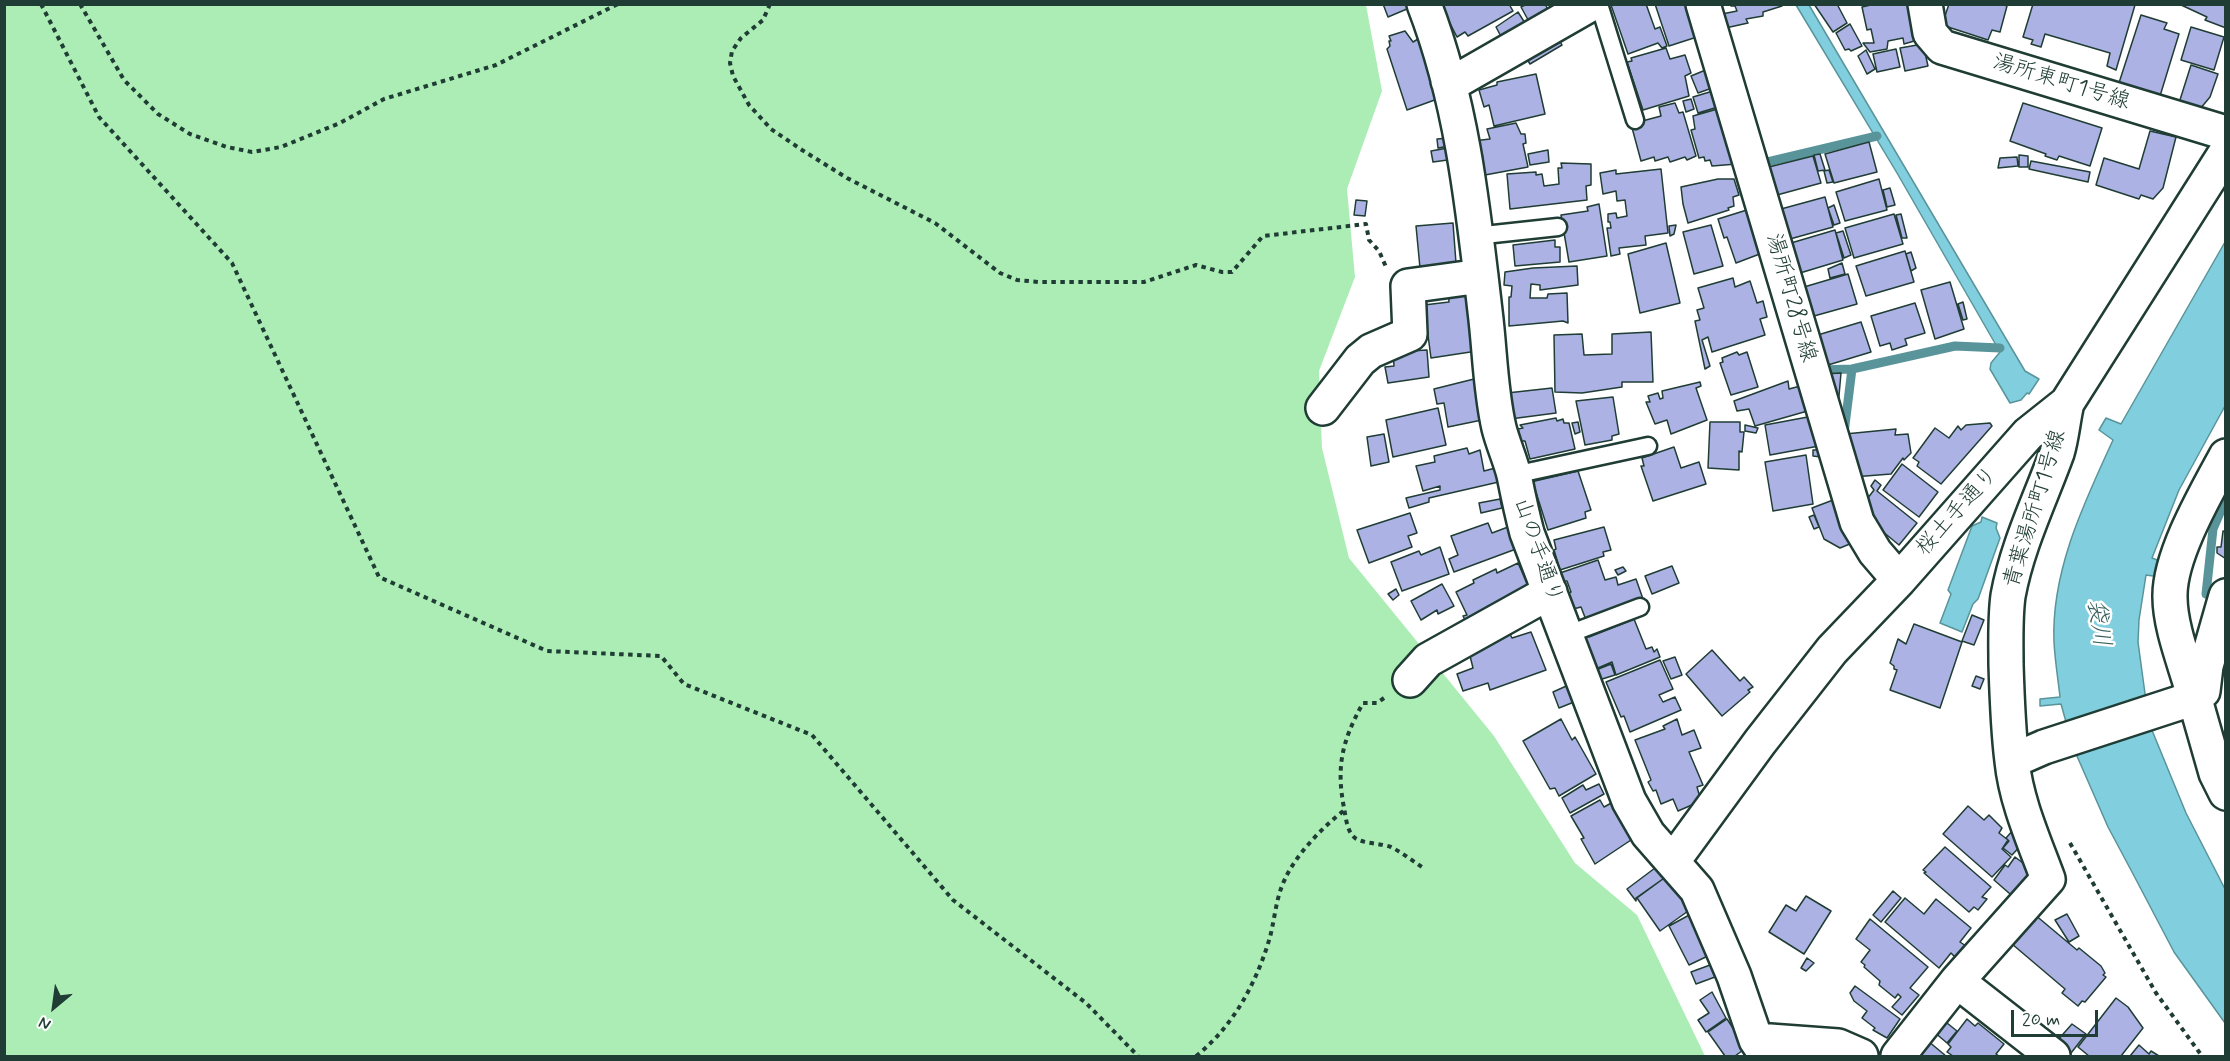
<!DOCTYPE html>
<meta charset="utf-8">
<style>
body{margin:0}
#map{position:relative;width:2230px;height:1061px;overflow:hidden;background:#fff;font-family:Mynerve,sans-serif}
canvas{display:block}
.frame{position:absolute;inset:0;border:6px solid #1f3d34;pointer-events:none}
.north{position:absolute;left:24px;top:977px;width:60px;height:60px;-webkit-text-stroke:4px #fff;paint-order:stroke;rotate:209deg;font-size:16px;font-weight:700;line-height:24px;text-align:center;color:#1f3d34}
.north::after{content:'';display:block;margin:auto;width:21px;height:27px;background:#1f3d34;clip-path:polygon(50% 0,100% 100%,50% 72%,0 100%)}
.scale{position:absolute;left:2011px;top:1010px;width:87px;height:27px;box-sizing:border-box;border:3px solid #1f3d34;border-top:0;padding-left:8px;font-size:18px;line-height:21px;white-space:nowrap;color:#1f3d34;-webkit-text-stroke:4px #fff;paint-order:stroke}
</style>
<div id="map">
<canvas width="2230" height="1061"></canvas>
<div class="frame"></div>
<div class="north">N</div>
<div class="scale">20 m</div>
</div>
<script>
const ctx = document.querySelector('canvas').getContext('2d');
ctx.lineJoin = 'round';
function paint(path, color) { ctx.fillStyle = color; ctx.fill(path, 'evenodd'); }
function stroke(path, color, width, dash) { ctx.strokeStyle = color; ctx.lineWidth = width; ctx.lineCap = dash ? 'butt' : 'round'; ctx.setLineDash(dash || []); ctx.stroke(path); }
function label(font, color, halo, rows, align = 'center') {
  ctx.font = font + ' Mynerve,"Klee One",sans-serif'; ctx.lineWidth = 5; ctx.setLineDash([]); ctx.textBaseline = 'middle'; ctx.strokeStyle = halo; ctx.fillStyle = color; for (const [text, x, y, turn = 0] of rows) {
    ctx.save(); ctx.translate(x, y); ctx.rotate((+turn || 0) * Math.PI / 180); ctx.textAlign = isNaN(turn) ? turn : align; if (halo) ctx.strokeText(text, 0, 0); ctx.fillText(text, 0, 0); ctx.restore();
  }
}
paint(new Path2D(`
 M5,5H1366L1382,91L1347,189L1355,277L1319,371L1322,448L1349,558L1494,736L1575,863L1637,915L1705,1056H5Z`), '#acedb6');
const water = new Path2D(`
 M1796,5H1809L2025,371L2039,379L2029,394L2027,393L2021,400L2010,403L1990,369L1991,363L2000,352L1897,173Z
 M2225,242V406L2179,490L2152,558L2165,563L2160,577L2146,575L2139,620L2138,642L2149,723L2186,813L2225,889V1023L2174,952L2132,872L2108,827L2073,747L2061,704L2040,706V699L2060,697C2058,679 2055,661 2054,642C2051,571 2084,503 2113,440L2099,430L2106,418L2121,424Z
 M1982,517L1997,523L1996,528L2000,538L1978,599L1973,604L1962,632L1940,623L1951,594L1948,590L1972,526L1981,522Z`);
paint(water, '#80cede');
stroke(water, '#59949a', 1.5);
stroke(new Path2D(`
 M1759,164L1877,136
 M1821,370L1852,369L1955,346L2000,348
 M1844,433L1852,369
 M2214,592L2211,596L2206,594L2213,529L2226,499`), '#59949a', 9);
const building = new Path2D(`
 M1383,4H1413L1414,6L1388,17Z
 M1440,4H1509L1513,11L1468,36L1465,32L1457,37Z
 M1527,4H1545L1552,17L1532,27L1521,7Z
 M1646,4L1655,29L1660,27L1667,46L1662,48L1658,43L1628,54L1611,5Z
 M1655,4H1690L1700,36L1669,46Z
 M1730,4H1782V6L1763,12V16L1746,19L1748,23L1721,29L1717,15L1737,11L1735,6H1731Z
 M1814,4H1837L1847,23L1833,32Z
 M1875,4H1918L1921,39L1904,44L1903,38L1888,41L1887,49L1870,52L1863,43H1874L1871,29L1867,30L1862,7Z
 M1949,4H2001L2007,6L2000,32L1992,30L1988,40L1942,25Z
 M2033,4L2135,5L2116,70L2107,66L2110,53L2045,34L2041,47L2031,44L2033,40L2023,37Z
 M2179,4H2226V28L2205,20L2207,17Z
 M1518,12L1530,31L1506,46L1496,27Z
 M2141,15L2167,23L2164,29L2179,34L2160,96L2136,88L2134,95L2117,89Z
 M1850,24L1862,46L1851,51L1849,49L1845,50L1836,33Z
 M2191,27L2224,37L2214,70L2181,60Z
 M1405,31L1413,42L1423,36L1443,97L1407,110L1387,49L1390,46L1389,41H1391L1389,36Z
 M1555,32L1562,45L1530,64L1522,51Z
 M1923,44L1928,66L1905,71L1900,48Z
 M1666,48L1670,59L1685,55L1691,73L1685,76L1689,96L1643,110L1627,62L1632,61L1631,58Z
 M1896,49L1900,67L1877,72L1873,54Z
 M1866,50L1875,69L1867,74L1858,56Z
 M2191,65L2218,74L2210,97L2200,109L2179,103Z
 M1708,69L1715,87L1698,93L1691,76Z
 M1536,74L1545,114L1494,126L1489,105L1484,107L1479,90L1497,85V82Z
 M1713,91L1718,107L1698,113L1693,97Z
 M1691,99L1694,109L1686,112L1683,101Z
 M1675,103L1679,113L1683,112L1696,156L1687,160L1685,157L1670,162L1668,157L1655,161L1654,157L1641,161L1631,124L1661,116L1659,107Z
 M2023,103L2102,128L2090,166L2059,156L2057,160L2045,156L2046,154L2010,141Z
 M1721,108L1737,164L1712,166L1710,160L1705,161L1704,157L1699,158L1691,130L1695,129L1693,116Z
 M1516,123L1521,134H1525L1526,143L1523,144L1528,167L1485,175L1482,152H1477L1473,141L1490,139L1487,129Z
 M2150,131L2176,137L2163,188L2153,199L2141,195L2139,199L2096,185L2104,158L2139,169Z
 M1449,138V146L1438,148L1437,139Z
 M1869,142L1877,172L1834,183L1825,154Z
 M1453,147L1455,159L1433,162L1431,151Z
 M1548,150L1549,162L1530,165L1528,154Z
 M1820,154L1825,170L1818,171L1814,155Z
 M2019,155L2028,156V167H2019Z
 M1813,156L1821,183L1777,195L1769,167Z
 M2017,157L2018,166L1998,168L2000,158Z
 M2031,161L2090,172L2088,182L2029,169Z
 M1561,163L1591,164V185L1586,186L1587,200L1510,209L1507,174L1536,172V175L1542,174L1544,186L1559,184L1558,168H1562Z
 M1661,169L1668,233L1645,236L1646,245L1619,248L1620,254L1611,256L1607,228H1611L1610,222H1608V214L1616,213L1617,218L1627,216L1625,200L1617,201L1616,191L1603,194L1600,173L1616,170V174Z
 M1829,170L1833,182L1827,183L1824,171Z
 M1718,179H1734L1739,195L1733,197L1734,206L1728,208L1729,210L1688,223L1683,204L1681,187Z
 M1879,179L1887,210L1845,221L1836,192Z
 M1890,188L1895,205L1887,207L1883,190Z
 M1825,197L1833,227L1790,239L1781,209Z
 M1356,200L1367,201L1365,216L1354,215Z
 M1599,204L1607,256L1569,262L1561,215L1588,211L1587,207Z
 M1834,205L1840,223L1834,225L1828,208Z
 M1750,209L1765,252L1736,263L1727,237L1724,238L1718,219Z
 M1894,214L1903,244L1854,258L1845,228Z
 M1901,214L1907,238H1902L1896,215Z
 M1453,223L1456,263L1420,268L1416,226Z
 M1676,225L1674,234L1670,236L1669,226Z
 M1711,225L1723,266L1694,274L1683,232Z
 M1835,230L1843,260L1800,273L1791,243Z
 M1843,231L1851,255L1844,258L1836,233Z
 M1555,240V247H1560V262L1515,266L1513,245Z
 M1666,243L1680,303L1640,313L1628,254Z
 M1905,251L1914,282L1866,296L1856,266Z
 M1911,252L1916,268L1911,271L1906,254Z
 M1842,263L1845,274L1830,278L1828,269Z
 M1577,266L1578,285L1540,290V285L1531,284L1530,298H1547L1548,294L1567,293L1568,323L1563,321L1509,326V297H1511L1512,286L1504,285L1505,272L1533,268Z
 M1848,274L1857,304L1814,316L1804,287Z
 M1733,278L1735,287L1750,281L1757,303L1763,301L1767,317L1760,319L1765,335L1712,352L1708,337L1702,340L1710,366L1705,369L1695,321L1700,320L1697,310L1704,308L1698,288Z
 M1950,282L1964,329L1935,339L1921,290Z
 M1473,289L1477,351L1431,358L1424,305L1449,302L1448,291Z
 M1963,302L1967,319L1963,320L1958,304Z
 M1915,303L1925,333L1905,339L1907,345L1892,350L1890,343L1880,346L1871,316Z
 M1861,322L1871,352L1828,365L1819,336L1821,334Z
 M1651,332L1653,382H1622V387L1582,393L1555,392L1554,335L1582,334L1584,355L1612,354V334Z
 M1427,350L1429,377L1388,383L1385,367L1394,366L1393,352Z
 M1737,352L1739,355L1747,352L1758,387L1731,395L1720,363L1723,362L1722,358Z
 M1841,373L1838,407L1823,374Z
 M1474,379L1482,420L1448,427L1444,403L1437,404L1434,389Z
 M1788,381L1789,389L1804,385L1811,410L1755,426L1749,409L1737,411L1734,401Z
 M1700,382L1701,386L1696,388L1707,420L1671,434L1667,420L1655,424L1646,402H1650L1648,396L1658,393L1660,399L1663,398L1662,391Z
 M1552,388L1556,413L1510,419L1507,393Z
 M1613,397L1619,434L1612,436V440L1585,445L1576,401Z
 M1438,408L1446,445L1393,457L1386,420Z
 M1813,416L1819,446L1770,455L1765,425Z
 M1556,418L1557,421L1563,419L1564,423H1569L1575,449L1530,459L1525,441H1521L1518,429L1523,428L1520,425Z
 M1578,422L1580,432L1575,434L1572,423Z
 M1710,422H1740V432H1744L1742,452L1739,451V470L1708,468Z
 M1990,423L1992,426L1941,484L1917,466L1919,462L1913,458L1935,428L1949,438L1958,426L1961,430L1966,425Z
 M1745,425L1758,428L1756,433L1745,431Z
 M1896,429L1895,435L1908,434L1911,453L1904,460L1903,458L1891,474L1853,477L1845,434Z
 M1384,434L1389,462L1371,466L1367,437Z
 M1674,447L1681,468L1699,462L1706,484L1653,501L1641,466H1644L1642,458Z
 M1467,448L1469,454L1480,450L1484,471L1499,467L1503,481L1429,498V502L1409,508L1406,498L1440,490V486L1423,491L1416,466L1435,462L1434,456Z
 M1813,450H1822L1821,457L1813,456Z
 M1806,455L1813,504L1773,511L1765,462Z
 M1902,464L1938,492L1919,517L1883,490Z
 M1578,471L1591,510L1585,512L1586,518L1548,530L1533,483L1535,481Z
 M1875,480L1881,485L1877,491L1917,523L1899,545L1882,531L1880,532L1864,503L1874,490L1871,486Z
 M1841,497L1857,541L1840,548L1824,539L1812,508Z
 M1500,499L1502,508L1481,513L1479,503Z
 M1410,513L1417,533L1408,536L1412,547L1369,563L1357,530Z
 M1814,515L1819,527L1814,529L1809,517Z
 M1488,523L1492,533L1508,527L1516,549L1454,572L1449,559L1458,555L1451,536Z
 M1604,527L1611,550L1603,552L1604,556L1560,570L1554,550L1556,549L1554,540Z
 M2223,531L2226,532V559L2217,553V547H2221Z
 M1440,547L1449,574L1402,591L1391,562L1419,551L1421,555Z
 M1598,560L1605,580L1616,577L1618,585L1636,579L1643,599L1586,620L1581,607L1569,610L1564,595L1571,592L1567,581H1564L1560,573Z
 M1518,563L1533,596L1470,630L1463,616L1467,615L1456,592L1474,583L1473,580L1496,569L1497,573Z
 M1672,566L1679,583L1652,594L1645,576Z
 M1623,567L1626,571L1618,575L1615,570Z
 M1442,584L1454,606L1438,614L1437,610L1421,620L1411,601Z
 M1396,589L1399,595L1393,600L1388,594Z
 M1972,615L1984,620L1974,645L1962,641Z
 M1634,619L1646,649L1652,647L1654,652L1657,649L1660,657L1616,675L1612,662L1591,671L1578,637L1588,633L1589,637Z
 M1914,624L1962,642L1940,708L1890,690L1897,670L1894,669V666L1890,663L1898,639L1906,644Z
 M1531,632L1546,670L1490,690L1488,683L1463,691L1457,674L1473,668L1470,656L1473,654L1472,649L1510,634L1512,638Z
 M1712,650L1740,681L1744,677L1753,687L1748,690L1750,692L1722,716L1686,674Z
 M1675,657L1682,675L1671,679L1663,661Z
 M1660,660L1673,689L1659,695L1663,702L1675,697L1681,710L1630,732L1624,716L1621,717L1606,682Z
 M1611,664L1615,675L1599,680L1596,670Z
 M1976,676L1984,679L1980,689L1972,686Z
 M1573,683L1579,700L1559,708L1553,692Z
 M1561,719L1572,740L1575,737L1596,774L1559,796L1555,788L1550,789L1523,741Z
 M1677,719L1682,735L1694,730L1701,748L1689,752L1703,785L1697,787L1701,801L1678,811L1673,799L1661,804L1656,790L1653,791L1648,782L1651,780L1635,740L1665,729L1663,726Z
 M1599,784L1604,794L1570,813L1562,798L1583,785L1586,790Z
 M1600,800L1604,807L1615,801L1634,838L1595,864L1581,839L1584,838L1571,816Z
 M1968,806L1984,820L1989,815L2002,828L1999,833L2008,840L2002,849L2011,857L1992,877L1943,834Z
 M2014,829L2024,842L2012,855L2003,848L2009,841L2006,838Z
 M1945,847L1991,887L1982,897L1987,899L1978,910L1974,907L1969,912L1924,873L1926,872L1923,870Z
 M2015,857L2031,869L2035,880L2017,900L1994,880L2005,865L2008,867Z
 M1659,865L1667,876L1636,898V901L1627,889Z
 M1667,876L1691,909L1660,931L1637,898Z
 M1893,891L1901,898L1881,922L1873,915Z
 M1806,896L1831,911L1804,954L1769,932L1786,905L1796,911Z
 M1905,898L1924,914L1936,899L1971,928L1960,942L1966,946L1956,958L1951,953L1939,968L1885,922Z
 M1693,913L1712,954L1689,965L1669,926Z
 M2034,914L2077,950L2079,948L2101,966L2105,973L2103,975L2106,977L2085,1002L2082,1001L2078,1006L2062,993L2065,989L2012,944Z
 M2067,914L2079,936L2069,942L2055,920Z
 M1870,919L1928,967L1910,988L1919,995L1902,1015L1892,1007L1901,997L1898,994L1895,998L1879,985L1880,981L1864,967L1865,965L1861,962L1870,950L1856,939Z
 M1807,958L1814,963L1806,971L1801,968Z
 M1710,965L1715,977L1696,984L1691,972Z
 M1855,986L1900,1019L1887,1038L1873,1030L1875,1028L1862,1018L1867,1011L1854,1001L1850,993Z
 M1712,992L1726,1018L1706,1032L1698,1020L1709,1013L1700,1000Z
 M2116,998L2128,1007L2143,1028L2121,1056H2089L2078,1047Z
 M1727,1019L1746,1048L1735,1056H1725L1708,1032Z
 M1942,1019L1957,1031L1947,1043L1933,1031Z
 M1967,1019L1975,1026L1978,1023L2004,1044L1996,1054L1999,1056H1953L1947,1052L1951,1047L1948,1044Z
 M2072,1024L2086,1034L2071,1053L2056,1042Z
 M1928,1041L1946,1056H1916Z
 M2139,1045L2149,1054L2151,1051L2159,1056H2130Z`);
paint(building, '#acb2e3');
stroke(building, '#1f3d34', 1.5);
const service = new Path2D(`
 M1599,4L1635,120
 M1475,236L1558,227
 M1514,475L1648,446
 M1566,635L1640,607`);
const minor = new Path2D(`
 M1424,4C1462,102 1473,207 1485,311C1490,350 1490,389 1499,428C1503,444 1510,459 1514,475C1518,495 1522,514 1527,533L1629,801L1648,834L1697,890L1734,976L1756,1040L1767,1056
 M1703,4L1857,522L1875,552L1899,580
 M1925,4L1930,33L1942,47L2226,133
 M1448,81L1460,79L1591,4
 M2067,403C2063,419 2062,437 2057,453C2040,500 2017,546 2008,596C2005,618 2006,642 2006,664C2007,697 2008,729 2012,761L2044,747L2179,703L2194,696L2216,773L2226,793
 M1323,408L1360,360L1371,351L1410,334L1408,286L1481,276
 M2226,456C2206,493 2169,556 2170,597C2170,628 2186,666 2194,696L2203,691L2206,666L2226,596
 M1410,680L1428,660L1550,592
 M1673,861L1760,742L1832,650L1899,580L2028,434L2067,403L2226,152
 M1957,981L2048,879C2034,841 2016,801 2012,761
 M1756,1040L1838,1046L1861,1056
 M1898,1056L1957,981L2053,1056`);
stroke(service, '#1f3d34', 21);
stroke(minor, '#1f3d34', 38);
stroke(new Path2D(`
 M41,4L99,117L232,263L379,577L547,651L661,656L684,684L812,735L953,900L1086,1003L1138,1056
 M80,4L124,80L158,114L190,134L227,147L252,152L281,147L340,123L384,99L496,65L618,4
 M770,4L763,20L741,38L732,51L730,63L733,76L749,105L771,129L802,150L847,178L935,223L1000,273L1017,280L1039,282H1144L1196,265L1222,272H1232L1263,236L1366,224L1369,240L1379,251L1386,267
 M1384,698L1377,703H1363C1342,741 1336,766 1344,808C1346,818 1347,832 1355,838C1364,844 1380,843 1391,847C1403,853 1414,862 1425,869
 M2070,843L2156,993L2202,1056
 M1196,1056C1233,1027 1257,982 1270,937C1275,918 1276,897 1285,879C1295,856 1324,825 1345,810`), '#1f3d34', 4, [4.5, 4.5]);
stroke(service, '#fff', 16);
stroke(minor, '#fff', 33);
label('22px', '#1f3d34', '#fff', [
 ["湯所東町1号線",2061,83,17],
 ["湯所町28号線",1790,298,74],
 ["青葉湯所町1号線",2036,509,-73],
 ["桜土手通り",1958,512,-48],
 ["山の手通り",1537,551,71]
]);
label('italic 24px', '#37615e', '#fff', [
 ["袋川",2097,623,82]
]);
</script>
